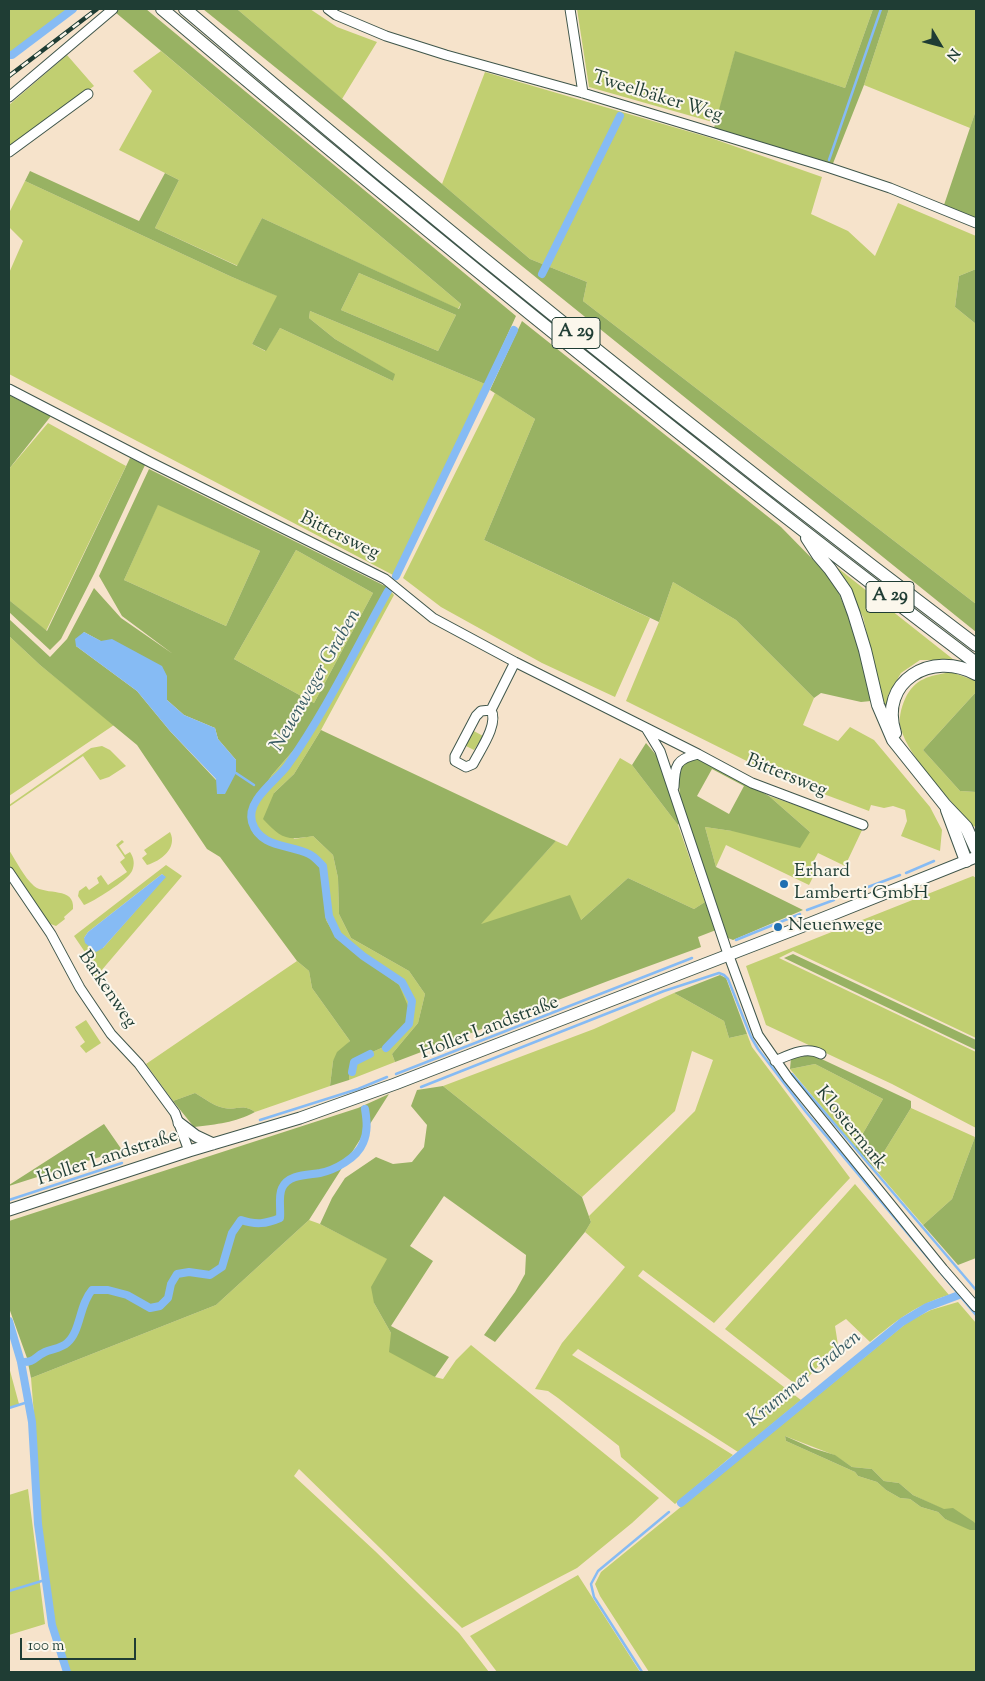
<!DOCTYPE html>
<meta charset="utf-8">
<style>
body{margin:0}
#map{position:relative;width:985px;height:1681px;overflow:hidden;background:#f6e3cb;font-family:"Sorts Mill Goudy",serif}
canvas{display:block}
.frame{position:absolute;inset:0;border:10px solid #1f3d34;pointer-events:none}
.north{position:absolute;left:915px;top:20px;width:50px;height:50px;-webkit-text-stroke:4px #fbf7ec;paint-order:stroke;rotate:127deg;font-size:14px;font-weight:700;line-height:20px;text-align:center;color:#1f3d34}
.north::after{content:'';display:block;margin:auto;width:18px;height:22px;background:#1f3d34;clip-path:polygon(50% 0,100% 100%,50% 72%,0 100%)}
.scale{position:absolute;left:20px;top:1638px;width:116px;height:22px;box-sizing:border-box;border:2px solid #1f3d34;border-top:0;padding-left:6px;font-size:15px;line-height:18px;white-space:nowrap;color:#1f3d34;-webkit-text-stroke:4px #fbf7ec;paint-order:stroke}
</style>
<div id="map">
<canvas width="985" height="1681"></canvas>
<div class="frame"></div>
<div class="north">N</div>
<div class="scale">100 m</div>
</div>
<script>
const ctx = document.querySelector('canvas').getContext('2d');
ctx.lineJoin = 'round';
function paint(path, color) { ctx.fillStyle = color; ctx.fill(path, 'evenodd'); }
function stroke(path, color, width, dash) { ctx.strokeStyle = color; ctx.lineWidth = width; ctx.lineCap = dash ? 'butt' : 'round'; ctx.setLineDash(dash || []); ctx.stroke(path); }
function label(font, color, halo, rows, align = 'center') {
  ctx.font = font + ' "Sorts Mill Goudy",serif'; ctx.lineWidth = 4; ctx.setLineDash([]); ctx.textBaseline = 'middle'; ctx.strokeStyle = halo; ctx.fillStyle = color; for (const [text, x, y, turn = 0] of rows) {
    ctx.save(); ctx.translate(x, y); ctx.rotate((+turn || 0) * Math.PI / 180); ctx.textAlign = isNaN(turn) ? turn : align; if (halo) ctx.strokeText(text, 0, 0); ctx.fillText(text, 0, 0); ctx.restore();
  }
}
paint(new Path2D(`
 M9,9H69L9,56Z
 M237,9H310L337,27L377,42L342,99Z
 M577,9H873L845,88L735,52L716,123L589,87Z
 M889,9H976V110L970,128L864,85Z
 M161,51L461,304L458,309L262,218L238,266L155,228L179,180L119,150L152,91L133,71Z
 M67,55L94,86L9,148V105Z
 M485,72L711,138L822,177L811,214L848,231L875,256L898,203L976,236V269L959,276L955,307L976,324V604L583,301L587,282L530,259L442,184Z
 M25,181L232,277L278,296L252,344L265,351L280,328L393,381L394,374L335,339L309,318L310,311L485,384L393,575L9,374V273L23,241L9,227V213Z
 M359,273L456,315L438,351L341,310Z
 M495,393L535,419L484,540L650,618L615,697L542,663L441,607L403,578Z
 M48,423L126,466L46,631L9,600V469Z
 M158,504L260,551L226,626L124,580Z
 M296,550L373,593L314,703L234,659Z
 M834,565L954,660H920L901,673L888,695L885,713L863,617Z
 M673,582L736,620L814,698L803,725L838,741L850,727L874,740L930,807L942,830L940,851L901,836L907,821L905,810L893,806L884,808L871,805L869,811L781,778L626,701L659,622Z
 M387,587L394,595L321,730L294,774L274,793L294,839L313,836L333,855L338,878L339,914L351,938L409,971L425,994L418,1023L392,1054L395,1062L349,1080L350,1067L354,1060L386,1046L367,962L337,940L326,920L321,869L309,856L275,847L254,834L249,821L250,808L272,775L305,737Z
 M9,636L40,665L114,725L9,796Z
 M951,672L976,681V692L923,750L960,791L976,792V827L971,825C951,800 909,758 901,729C898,720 901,708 905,699C915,678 929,676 951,672Z
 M472,730L483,736L474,750L464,745Z
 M102,746L110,750L126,766L109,777L100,780L83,756L9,807V805L91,748Z
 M620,758L632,765L678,825L705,902L694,909L628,878L581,920L480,924L556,841L567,846Z
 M769,796L863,828L845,866L818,853L809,870L815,873L809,885L726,845L716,867L705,827L732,831L810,832Z
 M170,832C178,848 161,861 147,865L142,858L147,854L144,850Z
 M122,840L124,842L119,846L125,855L130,852C134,858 135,864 132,871C128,880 93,902 84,905L78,896L79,891L86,886L89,890L99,883L97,878L101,875L108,885L127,872L120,862L125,858L116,845Z
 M9,850C16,861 24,877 34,886C46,896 75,886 73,909L64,917L65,919L56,926L48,923L9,865Z
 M166,865L182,876L95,978L85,965L91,961L74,936ZM162,874L165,877L103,948L84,938L88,932Z
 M973,876L976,878V1038L793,951L779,958L976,1052V1128L892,1084L766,1025L746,966Z
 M297,961L309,971L312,988L350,1041L333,1061L330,1086L255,1112C242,1103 237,1111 224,1108C214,1106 205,1099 195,1093L173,1101L146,1064Z
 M674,993L724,1021L729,1038L747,1034L752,1047L850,1178L714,1323L643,1270L638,1276L801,1400L738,1452L578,1349L572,1355L733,1455L675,1504L621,1457L619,1446L558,1398L548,1391L535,1389L562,1343L625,1267L585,1232L591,1222L589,1216L695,1111L713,1060L692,1051L675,1111L582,1197L443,1086L594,1029Z
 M86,1020L101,1043L86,1053L80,1046L85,1042L75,1027Z
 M815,1064L883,1099L855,1147L790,1069Z
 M911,1108L975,1137L952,1199L923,1225L874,1168Z
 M855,1184L949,1295C917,1304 896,1321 870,1342L846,1319L835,1326L838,1345L799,1387L725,1329Z
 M309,1220L320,1224L388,1259L374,1303L391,1333L435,1377L443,1379L456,1360L471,1345L659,1498L632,1523L577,1568L462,1628L299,1469L294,1476L375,1551L459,1633L489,1672H70L55,1626L39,1524L35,1427L31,1378L216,1305Z
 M958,1302L976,1323V1525L913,1495L899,1483L884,1481L872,1469L852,1467L834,1455L785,1436L786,1441L855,1472L858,1476L877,1482L886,1490L900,1498L910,1499L921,1507L938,1512L945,1519L976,1530V1672H649L600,1596L595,1584L601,1572L909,1321L931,1310Z
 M9,1367L19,1404L9,1408Z
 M28,1489L45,1624L9,1635V1495Z
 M578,1575L640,1672H497L470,1636Z`), '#c1cf71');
paint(new Path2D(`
 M119,9H146L516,316L485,384L310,311L309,318L335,339L395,374L393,381L280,328L266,351L252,344L277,296L232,277L25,181L30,171L139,221L165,173L179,180L155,228L237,266L262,218L459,309L461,304L115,12ZM359,273L456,315L438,351L341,310Z
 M203,9H237L530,259L587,282L583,301L976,604V632Z
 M873,9H889L864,85L832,166L714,128L735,51L845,88Z
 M976,110V219L944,205Z
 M976,269V324L955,307L959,276Z
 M522,321L781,527L834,581L854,631L871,701L861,702L821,693L814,698L736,620L673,582L659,622L484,540L535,419L490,390Z
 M9,395L51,416L9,469Z
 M130,458L145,465L94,574L61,639L50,650L9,612V600L47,631Z
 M149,469L387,587L305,737L272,775L250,808L249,821L254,834L275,847L309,856L321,869L326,920L337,939L399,985L408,1006L406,1023L386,1046L354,1060L350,1067L349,1080L330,1086L333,1061L337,1052L350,1041L312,988L309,971L297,961L220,857L207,849L137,745L40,665L9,636V619L50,657L67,639L94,588L121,618L173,654L122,616L99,576ZM158,505L260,551L226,626L124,580ZM296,550L373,593L314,703L234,659ZM84,632L167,677V700L184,715L215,728L218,739L236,760L216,780L170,731L137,691L76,646Z
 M976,692V792L960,791L923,750Z
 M321,730L556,841L481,924L570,895L581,920L628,878L694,909L705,902L716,930L698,937L701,947L608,981L395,1062L392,1054L418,1023L425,994L409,971L351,938L339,914L338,878L333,855L313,836C285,841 281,838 263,819L274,793L294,774Z
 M646,743L657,756L680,822L678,825L632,765Z
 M697,757L769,796L810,832L800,848L732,831L705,827L716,867L803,910L733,940L728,938L680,796L678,771L688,760ZM712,769L744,786L729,814L697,796Z
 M793,954L976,1040V1050L784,958Z
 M720,975L726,978L747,1034L729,1038L724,1021L674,993Z
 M813,1055L911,1101V1108L874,1168L855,1147L883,1099L815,1064L790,1069L791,1058Z
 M443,1086L582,1197L591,1222L585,1232L495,1342L484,1335L515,1292L525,1274L526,1255L444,1196L410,1246L433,1261L391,1326L449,1357L435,1377L389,1352L391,1333L374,1303L371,1287L387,1259L320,1224L332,1198L345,1178L376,1157L393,1164L412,1162L424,1147L427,1125L411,1106L417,1090Z
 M195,1093C205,1099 214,1106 224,1108C237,1111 242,1103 255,1112C234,1123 218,1124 194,1127L173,1101Z
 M389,1094L309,1220L216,1305L31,1378L27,1358L9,1308V1221L358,1108Z
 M104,1124L122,1150L9,1186V1185Z
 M975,1137L976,1258L958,1265L923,1225L952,1199Z
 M785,1436L812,1448L835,1455L852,1467L872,1469L884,1481L899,1483L913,1495L944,1509L953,1508L974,1522L976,1525V1530H970L945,1519L938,1512L921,1507L910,1499L900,1498L886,1490L877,1482L858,1476L855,1472L786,1441Z`), '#98b263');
paint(new Path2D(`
 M84,632L101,641L112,639L162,666L167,676V700L184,715L215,728L218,739L236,760V773L225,794H217L216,779L170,731L137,691L76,646L75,639Z
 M162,874L166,877L103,948L96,952L85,943L84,938L88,932Z`), '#86bbf4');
stroke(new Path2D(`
 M829,160L881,9
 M236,773L254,785
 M906,873L934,861
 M868,887L900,875
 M843,897L857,891
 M807,910L834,900
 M736,940L800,914
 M396,1074L692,958
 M792,1074L976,1290
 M421,1087L664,991L719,973L724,975L728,979L751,1037L758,1049L806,1112L976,1315
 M260,1120L358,1089L387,1077
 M9,1200L122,1163
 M9,1408L28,1402
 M9,1591L45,1580
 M642,1672L594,1597L591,1584L598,1571L669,1512`), '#86bbf4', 2.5);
stroke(new Path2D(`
 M9,55H12L73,9
 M542,274L620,116
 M396,576L514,330
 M386,1048L409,1024L412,1001L402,982L363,956L338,935L329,916L323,866C319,862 314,856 309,854C289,844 260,848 252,822C246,800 276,781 287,766C326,711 355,650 388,591
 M352,1072L354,1062L370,1054
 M9,1321L21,1362L32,1422L38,1524L52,1625L67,1672
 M21,1362C35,1363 34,1357 45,1352C52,1349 62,1348 67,1343C81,1331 79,1305 92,1290H108L127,1295L150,1308L160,1306L168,1298L171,1284L177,1274L189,1272L210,1275L222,1267L232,1233L241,1220C256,1225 266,1224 280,1218C281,1209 278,1196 282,1188C288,1174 308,1175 320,1173C335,1170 357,1158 363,1143C368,1132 367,1121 365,1109
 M681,1503L902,1322L927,1307L959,1295`), '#86bbf4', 8);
const minor = new Path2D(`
 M328,9L336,15L386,36L446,55L583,93L830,168L890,188L976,223
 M570,9L583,93
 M9,97L113,9
 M9,152L88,94
 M9,389L150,462L385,579L433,618L515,662L698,754L752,783L863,825
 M491,710L481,711L476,716L455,756V761L466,767L473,764C480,750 499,724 491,710L515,662
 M646,728L660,751L726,948L758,1035L788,1078L943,1269L976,1307
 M674,787C675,765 676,759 698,754
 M9,872L51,934L80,988L111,1034L139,1064L175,1113L189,1151
 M775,1061C789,1055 806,1046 821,1054`);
const major = new Path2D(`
 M179,1123L196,1136L213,1144
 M9,1210L189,1151L300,1118L395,1084L811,923L976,857`);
const highway = new Path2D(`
 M162,9C428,234 698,453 976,663
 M185,9C442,229 706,441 976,645
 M807,538L818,555L830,569L846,592L854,614L865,650L878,705L893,740L945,805L966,827L976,849
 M895,733C878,681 932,650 976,674
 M947,810L966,861`);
stroke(minor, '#3f564b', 11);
stroke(major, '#3f564b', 13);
stroke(highway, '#3f564b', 14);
stroke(minor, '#fff', 9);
stroke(major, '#fff', 11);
stroke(highway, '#fff', 12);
const rail = new Path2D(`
 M9,76L97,9`);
stroke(rail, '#1f3d34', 4.5);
stroke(rail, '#fbf7ec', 2.5, [8]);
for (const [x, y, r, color] of [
 [784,884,5,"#1f6fb2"],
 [778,927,5,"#1f6fb2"]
]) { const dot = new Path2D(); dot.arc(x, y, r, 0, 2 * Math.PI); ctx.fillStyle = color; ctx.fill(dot); stroke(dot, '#fbf7ec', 2); }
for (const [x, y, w] of [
 [576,333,48],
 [890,597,48]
]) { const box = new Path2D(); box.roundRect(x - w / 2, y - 15.5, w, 31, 4); ctx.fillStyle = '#fbf7ec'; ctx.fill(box); stroke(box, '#1f3d34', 1); }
label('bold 18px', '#1f3d34', null, [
 ["A 29",576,333],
 ["A 29",890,597]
]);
label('19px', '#1f3d34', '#fbf7ec', [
 ["Tweelbäker Weg",657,98,17],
 ["Bittersweg",339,537,26],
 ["Bittersweg",786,777,22],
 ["Barkenweg",106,990,56],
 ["Holler Landstraße",490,1029,-21],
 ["Klostermark",850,1129,51],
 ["Holler Landstraße",108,1159,-18]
]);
label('19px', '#1f3d34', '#fbf7ec', [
 ["Erhard",794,873],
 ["Lamberti GmbH",794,895],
 ["Neuenwege",788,927]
], 'left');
label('italic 20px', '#395c64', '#fbf7ec', [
 ["Neuenweger Graben",317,681,-60],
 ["Krummer Graben",805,1380,-39]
]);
</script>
